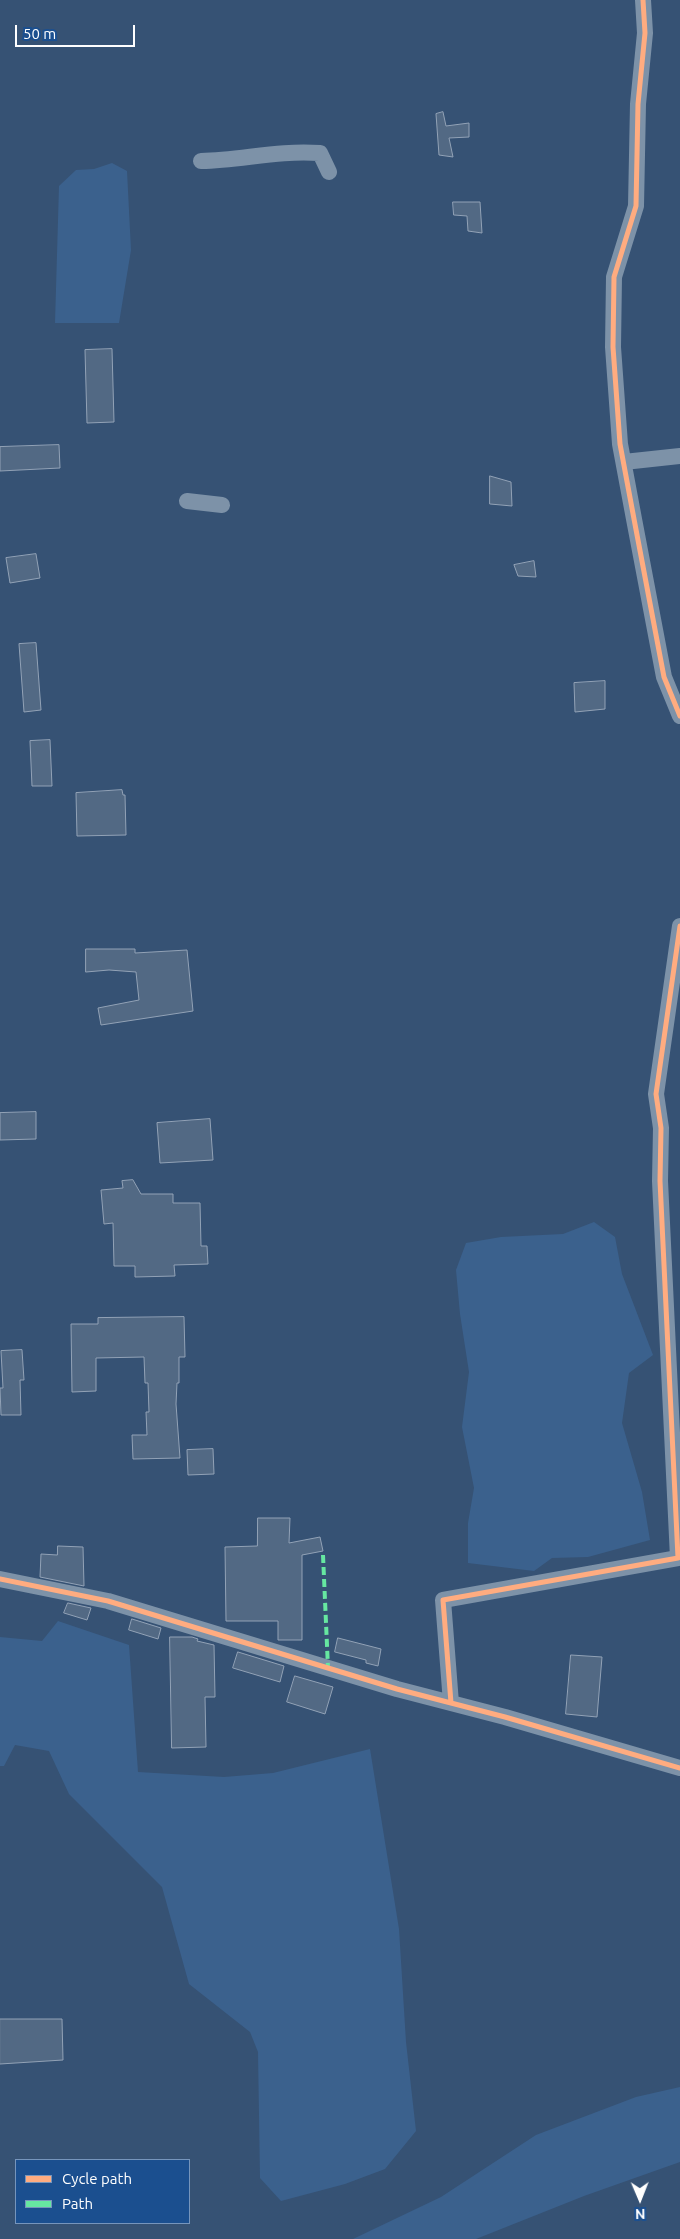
<!DOCTYPE html>
<style>
body{margin:0}
#map{position:relative;width:680px;height:2239px;overflow:hidden;background:#365274;font-family:Ubuntu,sans-serif}
canvas{display:block}
.legend{position:absolute;left:15px;top:2159px;width:175px;height:65px;box-sizing:border-box;background:#1b4f8f;border:1px solid #7695bc;margin:0;padding:6px 9px;list-style:none;font-size:15px;color:#fff}
.legend li{display:flex;align-items:center;gap:10px;height:25px}
.legend b{width:25px;border:1px solid #7695bc}
.north{position:absolute;left:615px;top:2174px;width:50px;height:50px;-webkit-text-stroke:4px #1b4f8f;paint-order:stroke;rotate:179deg;font-size:14px;font-weight:700;line-height:20px;text-align:center;color:#fff}
.north::after{content:'';display:block;margin:auto;width:18px;height:22px;background:#fff;clip-path:polygon(50% 0,100% 100%,50% 72%,0 100%)}
.scale{position:absolute;left:15px;top:25px;width:120px;height:22px;box-sizing:border-box;border:2px solid #fff;border-top:0;padding-left:6px;font-size:15px;line-height:18px;white-space:nowrap;color:#fff;-webkit-text-stroke:4px #1b4f8f;paint-order:stroke}
</style>
<div id="map">
<canvas width="680" height="2239"></canvas>
<ul class="legend">
<li><b style="height:6px;background:#ffac80"></b>Cycle path</li>
<li><b style="height:6px;background:#66e7a1"></b>Path</li>
</ul>
<div class="north">N</div>
<div class="scale">50 m</div>
</div>
<script>
const ctx = document.querySelector('canvas').getContext('2d');
ctx.lineJoin = 'round';
function paint(path, color) { ctx.fillStyle = color; ctx.fill(path, 'evenodd'); }
function stroke(path, color, width, dash) { ctx.strokeStyle = color; ctx.lineWidth = width; ctx.lineCap = dash ? 'butt' : 'round'; ctx.setLineDash(dash || []); ctx.stroke(path); }
paint(new Path2D(`
 M112,163L127,171L131,250L119,323H55L59,186L76,170L94,169Z
 M594,1222L615,1237L622,1274L653,1355L629,1373L622,1423L642,1492L650,1540L588,1557L552,1558L534,1571L468,1563V1523L474,1488L462,1427L469,1372L460,1314L456,1270L466,1243L501,1237L563,1234Z
 M58,1621L129,1645L138,1772L224,1777L273,1773L370,1749L399,1929L406,2042L416,2131L385,2169L345,2184L281,2201L260,2178L258,2052L250,2032L189,1984L162,1887L69,1794L49,1751L15,1745L4,1766H0V1637L42,1641Z
 M680,2087V2162L584,2196L476,2239H353L441,2197L536,2135L636,2097Z`), '#3b618d');
const building = new Path2D(`
 M443,112L446,126L469,123V137L449,138L453,157L439,155L436,114Z
 M453,202H480L482,233L468,231L467,216L454,215Z
 M112,349L114,422L87,423L85,350Z
 M59,445L60,468L0,471V447Z
 M490,476L511,482L512,506L490,504Z
 M36,554L40,578L10,583L6,558Z
 M534,561L536,577L518,576L514,565Z
 M36,643L41,710L24,712L19,644Z
 M605,681V709L575,712L574,683Z
 M50,740L52,786H32L30,741Z
 M122,790L123,795H125L126,835L77,836L76,793Z
 M86,949H135V953L187,950L193,1011L101,1025L98,1008L139,1000L136,972L109,970L86,972Z
 M36,1112V1139L0,1140V1113Z
 M210,1119L213,1160L160,1163L157,1123Z
 M133,1180L141,1194H173V1203H200L201,1246H207L208,1264L174,1265L175,1276L135,1277V1266H114L113,1223L104,1224L101,1190L123,1188L122,1181Z
 M184,1317L185,1357H179V1383H177L176,1404L180,1458L133,1459L132,1435H147L146,1412H149L148,1383H145L144,1357L96,1358V1391L72,1392L71,1324H98V1318Z
 M22,1350L24,1380H20L21,1415H1L0,1388H3L1,1351Z
 M213,1449L214,1474L188,1475L187,1450Z
 M258,1518H290L289,1543L320,1537L323,1551L302,1555V1640H278V1621H226L225,1547L257,1546Z
 M58,1546L83,1547L84,1586L40,1577L41,1554L57,1555Z
 M68,1603L91,1608L87,1620L64,1613Z
 M132,1619L161,1628L158,1639L129,1630Z
 M170,1637H192L198,1639L197,1641L214,1645L215,1697H205L206,1747L172,1748Z
 M338,1638L381,1649L378,1666L366,1663V1660L335,1652Z
 M238,1652L284,1666L280,1682L233,1668Z
 M571,1655L602,1657L597,1717L566,1714Z
 M295,1676L333,1687L325,1714L287,1702Z
 M0,2019H62L63,2060L0,2064Z`);
paint(building, '#526984');
stroke(building, '#92a2b6', 1);
stroke(new Path2D(`
 M643,0L645,33L638,104L636,206L614,277L613,347L620,444L634,519L664,677L680,716
 M201,161C243,160 277,150 320,153L329,172
 M624,462L680,456
 M187,501L222,505
 M0,1579L108,1601L397,1689L505,1717L680,1768
 M451,1703L443,1600L678,1558L660,1181L661,1128L656,1094L680,926`), '#7d92a8', 16);
stroke(new Path2D(`
 M323,1555L328,1668`), '#66e7a1', 4, [8, 4]);
stroke(new Path2D(`
 M643,0L645,33L638,104L636,206L614,277L613,347L620,444L634,519L664,677L680,716
 M0,1579L108,1601L397,1689L505,1717L680,1768
 M451,1703L443,1600L678,1558L660,1181L661,1128L656,1094L680,926`), '#ffac80', 5);
</script>
